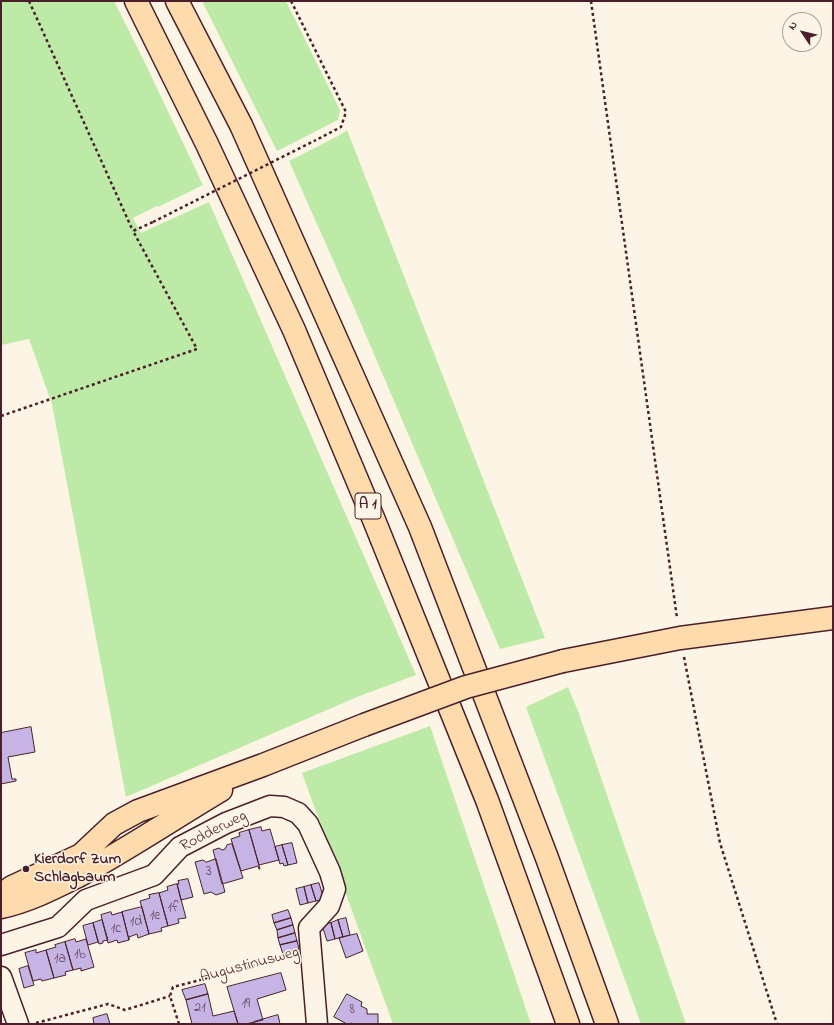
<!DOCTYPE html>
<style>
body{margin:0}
#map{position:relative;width:834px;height:1025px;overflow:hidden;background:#fcf5e5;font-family:"Indie Flower",sans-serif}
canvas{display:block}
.frame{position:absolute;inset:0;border:2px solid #4a1f2b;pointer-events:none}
.north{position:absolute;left:782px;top:12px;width:40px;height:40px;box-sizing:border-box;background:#fcf5e5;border:1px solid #b59f9b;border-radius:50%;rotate:305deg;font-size:11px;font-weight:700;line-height:16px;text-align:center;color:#4a1f2b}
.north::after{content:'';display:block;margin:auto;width:14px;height:18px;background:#4a1f2b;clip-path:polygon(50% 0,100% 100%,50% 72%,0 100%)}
</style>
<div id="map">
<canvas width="834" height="1025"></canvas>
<div class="frame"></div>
<div class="north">N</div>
</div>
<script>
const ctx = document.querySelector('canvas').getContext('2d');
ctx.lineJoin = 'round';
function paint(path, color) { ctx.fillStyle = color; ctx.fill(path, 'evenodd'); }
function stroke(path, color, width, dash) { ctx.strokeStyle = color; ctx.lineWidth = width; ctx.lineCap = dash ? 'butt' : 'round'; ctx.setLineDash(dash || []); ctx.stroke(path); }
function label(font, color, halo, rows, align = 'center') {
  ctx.font = font + ' "Indie Flower",sans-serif'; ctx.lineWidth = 3; ctx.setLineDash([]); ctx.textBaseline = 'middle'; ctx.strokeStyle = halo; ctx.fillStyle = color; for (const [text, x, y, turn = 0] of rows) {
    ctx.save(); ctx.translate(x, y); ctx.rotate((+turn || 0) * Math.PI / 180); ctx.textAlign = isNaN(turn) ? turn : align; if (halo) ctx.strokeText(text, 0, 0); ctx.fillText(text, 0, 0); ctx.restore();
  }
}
paint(new Path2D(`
 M1,1H114L146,65L203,185L158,207L157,206L133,218L141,233L209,202L416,675L357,697L126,797L52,404L29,339L1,345Z
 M202,1H286L340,110L338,120L277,151Z
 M347,130L545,638L500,649L353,305L289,161L340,135Z
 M568,687L578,711L686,1024H641L526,707Z
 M430,726L531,1024H393L302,773Z`), '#bdeaa7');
const building = new Path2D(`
 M31,727L35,752L8,757L12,779H16V781L1,784V733Z
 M261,827L262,831L270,829L279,860L259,865L249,830Z
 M249,830L260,869H259L258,866L241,871L231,839L240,836L239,833Z
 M292,843L297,863L288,865L282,845Z
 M232,844L243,878L222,884L213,850L219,848L222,850L225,849L227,845Z
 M282,845L288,865L284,866L283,863L280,864L275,847Z
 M216,859L225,892L216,895L211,892L204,894L195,862L203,860L206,862Z
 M188,879L193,897L181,900L177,884H179L178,881Z
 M319,883L324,899L316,901L311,885Z
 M177,884L186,918L178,919L179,923L168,926L159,893L168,890L167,887Z
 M311,885L316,901L308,903L304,887Z
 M304,887L308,903L300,905L296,889Z
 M159,893L168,926L161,928L162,931L149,934L140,901L150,898L149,895Z
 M142,907L149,934L138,938L137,934L129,937V940L122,912Z
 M288,910L291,918L274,923L272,915Z
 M111,912L112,915L122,912L129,940L118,943L117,940L108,943L101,915Z
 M291,918L293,925L277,930L274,923Z
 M346,918L350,935L343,937L338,920Z
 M102,920L108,940L103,941V943L99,944L93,923Z
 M338,920L343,937L335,939L331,923Z
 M93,923L98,942L88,945L83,926Z
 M331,923L335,939L327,941L322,925Z
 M293,925L295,933L278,938L277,930Z
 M295,933L297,941L280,945L278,938Z
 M357,934L363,951L346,958L339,938Z
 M75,939L76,942L86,939L94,967L81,971V968L73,970L65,942Z
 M297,941L299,949L283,954L280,945Z
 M65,942L73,970L65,972L66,975L54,978L46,950L56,947L55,945Z
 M36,950V953L46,950L54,978L42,981L41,979L33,981L25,953Z
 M28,966L34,985L24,988L19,969Z
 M281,973L286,990L257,999L263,1020L246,1024H238L227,987Z
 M205,984L208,994L186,1000L182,990Z
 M208,994L213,1016L234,1011L238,1024H192L186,1000Z
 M347,994L362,1002L361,1006L367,1009V1014H378V1024H354L351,1023V1024H347L334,1017Z
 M107,1014L110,1024H94L93,1018Z
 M278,1015L280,1024H254V1022Z`);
paint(building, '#c5b4e4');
stroke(building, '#4a1f2b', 1);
const minor = new Path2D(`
 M1,945L58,927L86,900L154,875L180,847L226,823L270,806L284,807L298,813L308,824L330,872L335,889L329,906L309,928L317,1024
 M1,977L18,1024`);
const major = new Path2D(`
 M563,661L680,638L833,618
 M1,895L12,887L81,855L114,824L138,811L263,765L364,725
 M1,907C29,901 54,888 80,875C128,849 174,818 221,790`);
const highway = new Path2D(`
 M136,1L207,144L294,330L374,520L487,800L568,1024
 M177,1L241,125L420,527L547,858L607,1024`);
stroke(minor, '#4a1f2b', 23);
stroke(major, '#4a1f2b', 25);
stroke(highway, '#4a1f2b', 25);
stroke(new Path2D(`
 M29,1L133,231
 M291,1L346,112L341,127L316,140
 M591,1L677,618
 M1,416L197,349L133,231L153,222
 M684,657L720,843L777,1024
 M36,1023L108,1004L125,1010L170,996
 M179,1024L170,996L173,987L292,956`), '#4a1f2b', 2.5, [3, 3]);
stroke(minor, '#fcf5e5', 20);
stroke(major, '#fedbac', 22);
stroke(highway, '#fedbac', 22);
const majorBridge = new Path2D(`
 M364,725L466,687L563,661`);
stroke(majorBridge, '#4a1f2b', 25, []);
stroke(new Path2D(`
 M153,222L316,140`), '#4a1f2b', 2.5, [3, 3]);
stroke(majorBridge, '#fedbac', 22);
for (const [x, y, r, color] of [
 [26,869,4,"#4a1f2b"]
]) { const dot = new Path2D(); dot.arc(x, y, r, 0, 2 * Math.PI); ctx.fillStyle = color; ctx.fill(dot); stroke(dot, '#fcf5e5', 1.5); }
label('14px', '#694459', null, [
 ["3",209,873],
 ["1f",173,909],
 ["1e",155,917],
 ["1d",136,923],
 ["1c",116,930],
 ["1b",80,956],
 ["1a",60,960],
 ["19",246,1005],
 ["21",200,1009],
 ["8",352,1011]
]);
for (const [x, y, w] of [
 [368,506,26]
]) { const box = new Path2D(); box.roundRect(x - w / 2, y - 13, w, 26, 3); ctx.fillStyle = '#fcf5e5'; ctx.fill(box); stroke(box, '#4a1f2b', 1); }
label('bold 15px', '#4a1f2b', null, [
 ["A 1",368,506]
]);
label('16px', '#4a1f2b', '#fcf5e5', [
 ["Rodderweg",214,832,-27],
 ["Augustinusweg",250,966,-15]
]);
label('bold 16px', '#4a1f2b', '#fcf5e5', [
 ["Kierdorf Zum",34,860],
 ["Schlagbaum",34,878]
], 'left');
</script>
